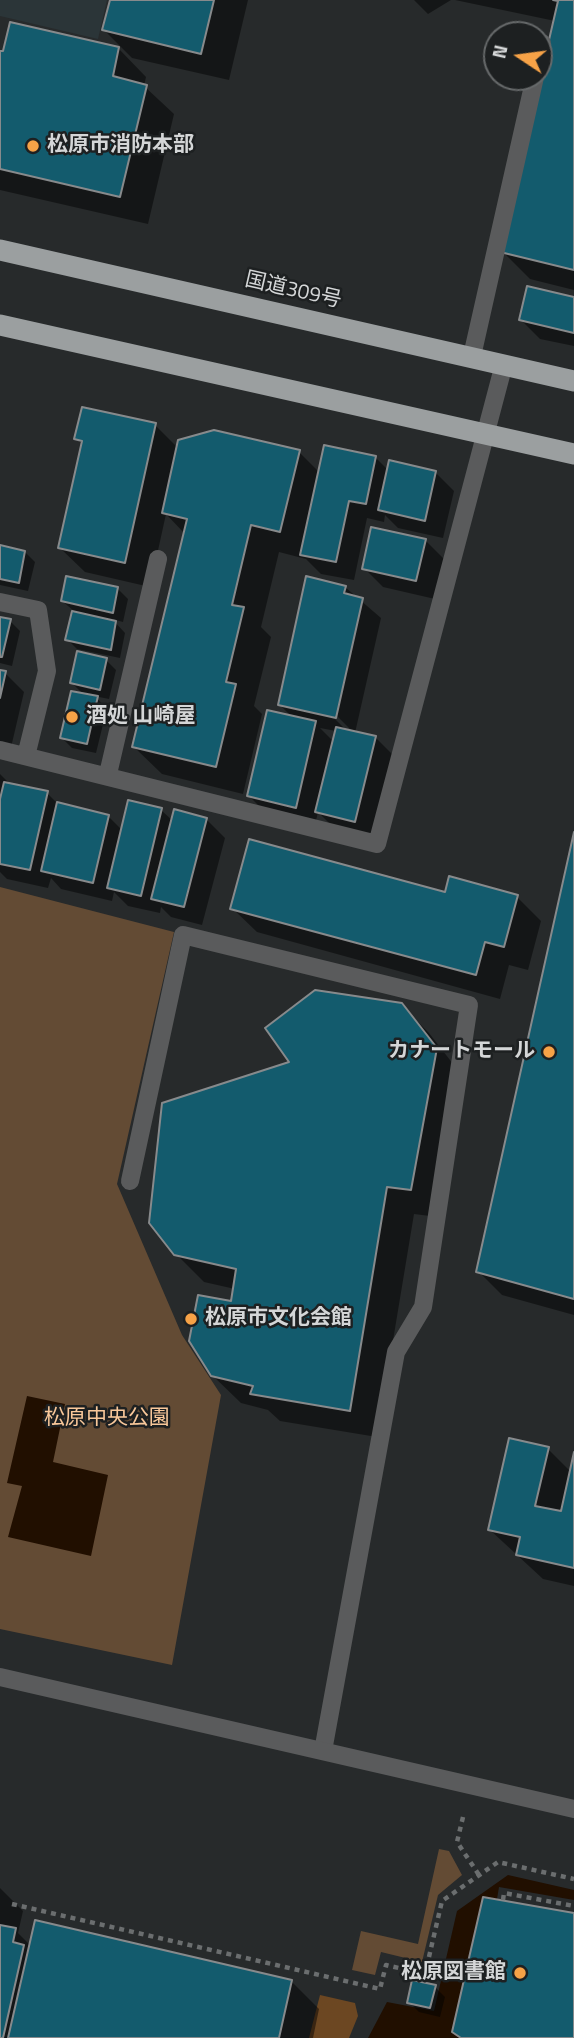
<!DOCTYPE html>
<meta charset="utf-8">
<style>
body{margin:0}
#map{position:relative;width:574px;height:2038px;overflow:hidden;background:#272a2b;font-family:"Titillium Web",sans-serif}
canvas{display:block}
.north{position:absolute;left:483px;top:21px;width:70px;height:70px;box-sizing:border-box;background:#1d2021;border:2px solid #66696a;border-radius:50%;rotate:283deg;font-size:19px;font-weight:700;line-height:28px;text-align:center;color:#d4d6d7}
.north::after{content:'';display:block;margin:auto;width:24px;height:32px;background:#f6a247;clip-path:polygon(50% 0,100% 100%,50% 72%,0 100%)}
</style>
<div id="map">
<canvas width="574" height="2038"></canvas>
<div class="north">N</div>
</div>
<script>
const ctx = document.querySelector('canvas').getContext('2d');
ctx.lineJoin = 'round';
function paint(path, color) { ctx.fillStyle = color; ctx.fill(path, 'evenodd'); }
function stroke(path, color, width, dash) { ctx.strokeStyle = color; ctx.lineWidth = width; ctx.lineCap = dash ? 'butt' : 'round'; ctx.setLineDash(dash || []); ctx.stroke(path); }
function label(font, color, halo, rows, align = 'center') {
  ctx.font = font + ' "Titillium Web","Noto Sans JP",sans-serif'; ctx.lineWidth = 5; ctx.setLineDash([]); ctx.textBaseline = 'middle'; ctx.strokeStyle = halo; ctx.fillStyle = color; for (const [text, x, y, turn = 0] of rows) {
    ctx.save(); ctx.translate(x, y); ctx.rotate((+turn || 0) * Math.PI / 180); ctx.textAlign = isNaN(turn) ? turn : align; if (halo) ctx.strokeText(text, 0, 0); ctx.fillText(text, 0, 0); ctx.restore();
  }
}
paint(new Path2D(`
 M0,0H107L98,39L0,16Z`), '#2b3538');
paint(new Path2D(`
 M0,887L174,932L117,1184L182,1335L221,1395L172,1665L0,1629Z
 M439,1849L449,1851L462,1875L438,1895L422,1962L381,1952L375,1975L352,1970L361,1931L418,1944Z`), '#634b34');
paint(new Path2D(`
 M320,1995L355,2003L358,2016L349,2038H309Z`), '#6c4722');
paint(new Path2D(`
 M27,1396L65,1404L53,1462L108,1475L91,1556L8,1537L22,1486L7,1483Z
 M508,1875L574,1890V1913L483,1897L452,2032L461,2038H368L387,2002L434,2011L457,1911Z`), '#210f00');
paint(new Path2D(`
 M499,1887L574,1900V1913L497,1899Z`), '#272a2b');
paint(new Path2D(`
 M111,0H248L229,80L132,58L104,30Z
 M414,0H451L428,14Z
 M455,0H574V290L530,279L502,251L555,21Z
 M119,49L146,77L144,86L174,114L148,224L0,190V52Z
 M574,299V346L540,339L521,320Z
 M155,425L178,448L299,452L320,473L375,457L388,470L435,472L454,491L443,538L398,528L385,515L384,522L367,518L354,580L321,574L306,559L279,552L261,627L271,637L254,706L262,714L243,794L162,774L134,747L185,534L166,514L150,587L85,572L60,548L83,445L76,438Z
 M425,540L444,559L435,599L383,587L364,568Z
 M0,547L25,552L35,562L28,591L0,585Z
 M345,587L381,618L355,733L375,737L394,756L374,840L336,830L318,812L315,825L268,815L249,796L293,718L279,704ZM331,710L352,731H347L329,713ZM320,728L336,731L334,742Z
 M118,589L128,599L123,622L112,619L125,633L120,658L77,649L67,639L74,611L62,601Z
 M0,619L10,621L20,631L12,666L0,663Z
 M106,660L116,670L109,699L94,696L107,708L96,753L72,748L62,738L84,695L72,683Z
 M0,672L5,673L24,692L9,756L0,754Z
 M0,774L11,785L47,793L58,804L108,816L123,831L161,810L173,821L176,811L207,820L225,838L202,925L171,917L161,907L160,913L128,906L114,892L112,901L61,889L51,878L48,888L7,879L0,872Z
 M574,840V1315L502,1295L478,1271Z
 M517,897L541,921L528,970L509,965L500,999L257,932L232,908Z
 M401,1005L429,1033L464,1078L438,1217L414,1214L377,1437L280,1421L268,1410L241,1403L212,1375L235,1289L204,1282L176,1254L292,1063Z
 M548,1449L571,1472L574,1460V1586L543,1579L490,1530Z
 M0,1888L23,1911L18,1933L31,1946L291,1981L319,2009L313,2038H0Z
 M435,1987L445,1997L440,2017L419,2012L409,2002Z`), '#0007');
const building = new Path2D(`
 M110,0H214L201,54L102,30Z
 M553,0H574V270L500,252L558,1Z
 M10,22L119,47L113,76L147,85L120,197L0,169V51H3Z
 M527,286L574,297V333L519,320Z
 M82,407L156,423L125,563L58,548L82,441L74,439Z
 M214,430L300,450L280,532L251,525L232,605L244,607L226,682L236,684L216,767L132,747L187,519L162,513L178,440Z
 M324,445L376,456L366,504L349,501L336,562L300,555Z
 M389,460L436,471L425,521L378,510Z
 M371,527L426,539L416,581L362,569Z
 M0,545L25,551L19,583L0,579Z
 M66,576L118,587L113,613L61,601Z
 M306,576L346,586L344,593L363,598L336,718L278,705Z
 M72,611L116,621L111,650L65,640Z
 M0,617L11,619L2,657H0Z
 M77,651L107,658L100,690L70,683Z
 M0,670L6,671L0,698Z
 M71,691L98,696L87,744L60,738Z
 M267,710L316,721L296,808L247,796Z
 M336,727L376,736L355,822L315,812Z
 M4,782L48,791L30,870L0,864V799Z
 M128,800L162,808L141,896L107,888Z
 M57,802L109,815L93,883L41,871Z
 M174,809L207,818L184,907L151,899Z
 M574,832V1299L476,1272Z
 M249,839L445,892L449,876L518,895L504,947L485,942L476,975L230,909Z
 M315,990L402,1003L437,1048L411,1190L387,1187L350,1411L250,1394L253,1386L211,1376L189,1341L198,1295L231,1301L236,1269L174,1255L149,1223L162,1103L289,1062L265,1028Z
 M509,1438L549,1447L535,1506L561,1511L574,1452V1568L516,1555L520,1537L488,1530Z
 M483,1897L574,1913V2038H461L452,2032Z
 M35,1920L292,1980L279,2038H8Z
 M0,1925L16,1928L13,1942L24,1945L3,2038H0Z
 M412,1980L436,1985L430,2008L407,2003Z`);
paint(building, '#135b6d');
stroke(building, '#878a8c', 2);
stroke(new Path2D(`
 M463,1817L457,1842L479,1875
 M503,1900L504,1893L574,1906
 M12,1904L380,1989L386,1965L425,1974L442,1901L498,1862L574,1879`), '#6b6e6f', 4.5, [5, 5]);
stroke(new Path2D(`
 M539,58L542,43
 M472,356L535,77
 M130,1181L183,935L469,1005L423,1307L396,1352L323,1751`), '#5a5b5c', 18);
stroke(new Path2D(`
 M0,602L38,610L47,671L26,756
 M0,750L377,844L504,364
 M108,774L158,559
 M0,1677L574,1809`), '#5a5b5c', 18);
stroke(new Path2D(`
 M0,250L574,381
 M0,325L574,454`), '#9b9fa0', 21);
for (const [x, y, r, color] of [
 [33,146,7,"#f6a247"],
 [72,717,7,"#f6a247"],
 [549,1052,7,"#f6a247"],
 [191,1319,7,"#f6a247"],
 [520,1973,7,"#f6a247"]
]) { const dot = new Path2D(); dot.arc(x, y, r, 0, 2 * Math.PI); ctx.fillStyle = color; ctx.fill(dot); stroke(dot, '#1d2021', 2.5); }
label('bold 21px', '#d4d6d7', '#1d2021', [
 ["松原市消防本部",47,146],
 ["酒処 山崎屋",86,717],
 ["カナートモール",535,1052,"right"],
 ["松原市文化会館",205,1319],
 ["松原図書館",506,1973,"right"]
], 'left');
label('21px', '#d4d6d7', '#1d2021', [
 ["国道309号",293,291,13]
]);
label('21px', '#f9c89a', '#1d2021', [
 ["松原中央公園",107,1419]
]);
</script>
